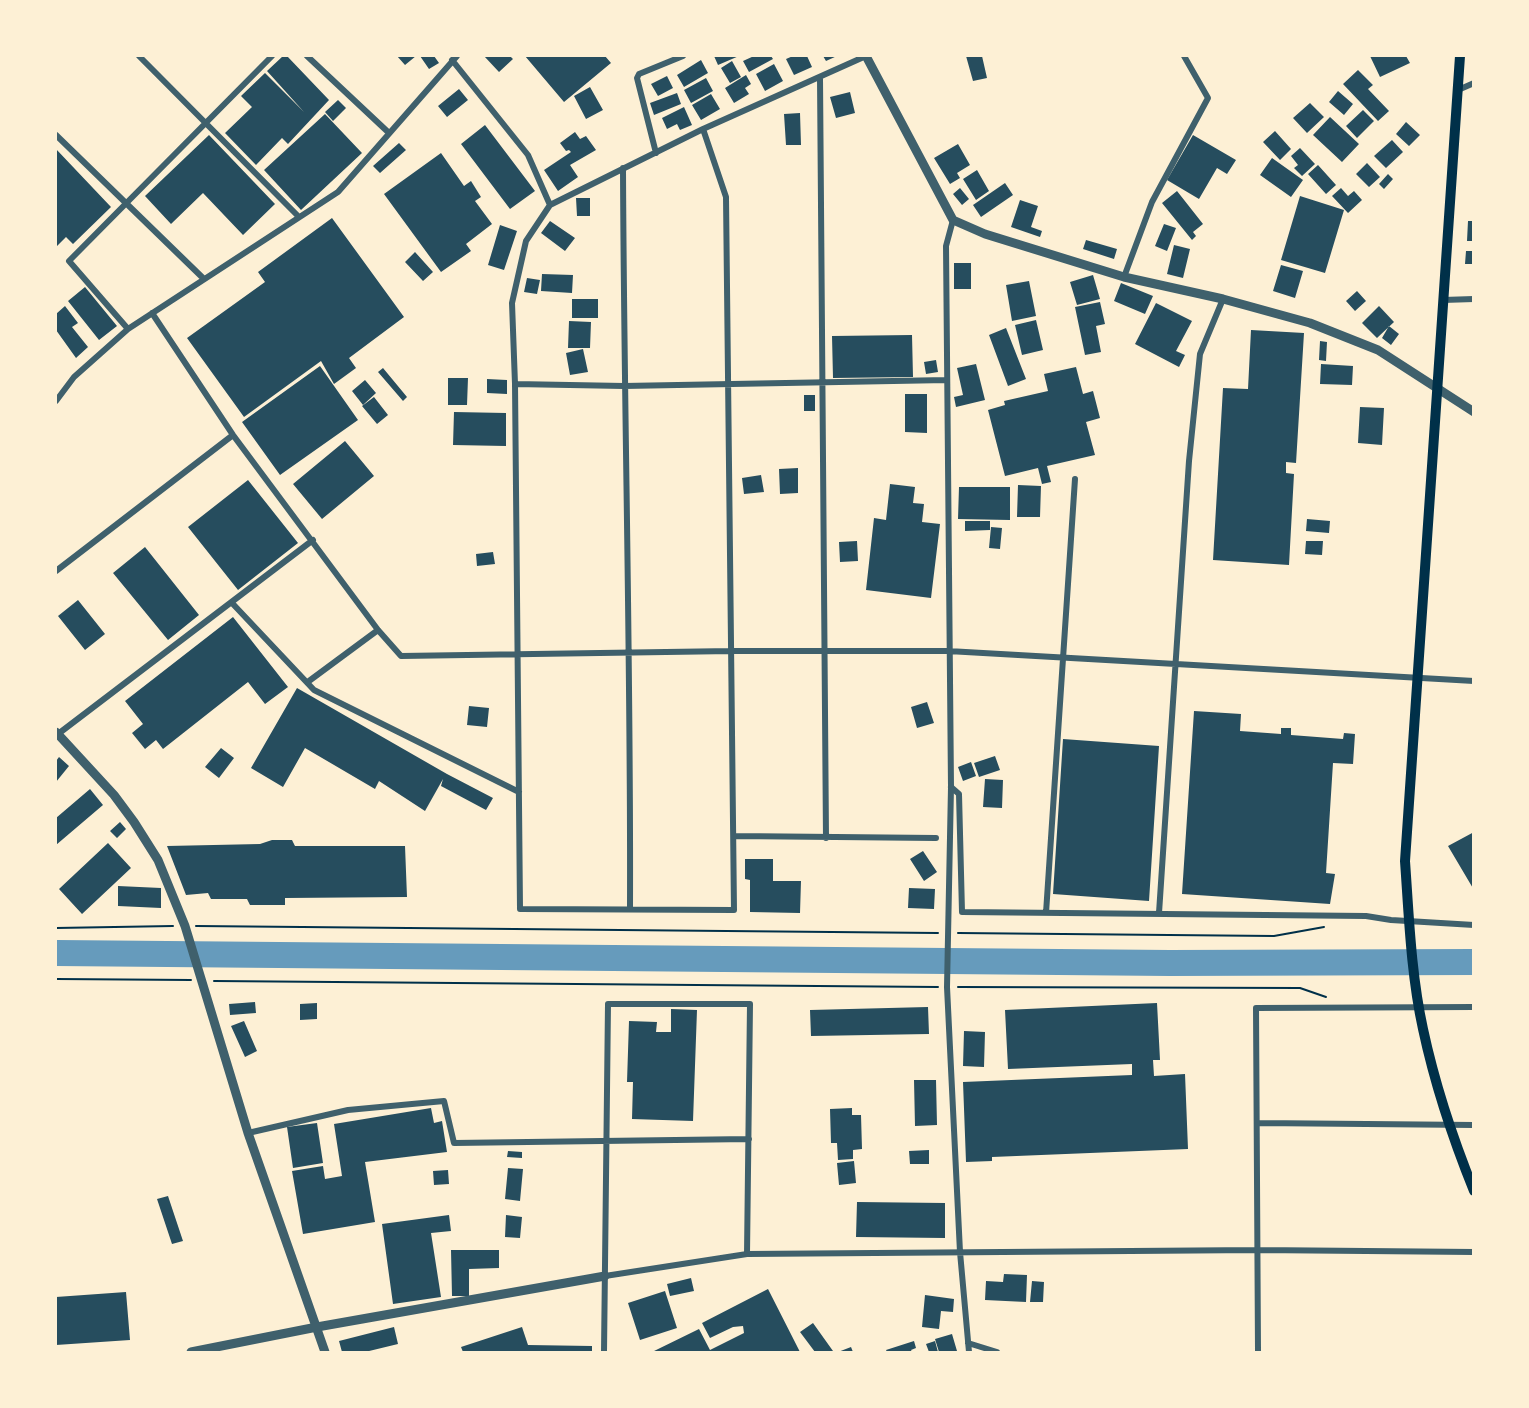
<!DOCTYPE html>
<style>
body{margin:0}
#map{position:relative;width:1529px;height:1408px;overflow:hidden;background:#fdf0d5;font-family:"Titillium Web",sans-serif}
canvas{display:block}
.frame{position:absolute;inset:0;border:57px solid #fdf0d5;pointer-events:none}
</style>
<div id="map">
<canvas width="1529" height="1408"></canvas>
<div class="frame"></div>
</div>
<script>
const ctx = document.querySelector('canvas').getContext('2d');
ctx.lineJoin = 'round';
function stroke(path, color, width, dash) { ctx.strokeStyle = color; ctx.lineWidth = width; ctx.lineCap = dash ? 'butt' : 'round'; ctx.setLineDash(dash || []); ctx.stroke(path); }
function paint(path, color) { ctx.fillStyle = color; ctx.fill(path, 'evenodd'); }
stroke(new Path2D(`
 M56,953L1170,963L1474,962`), '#669bbc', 26);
paint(new Path2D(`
 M283,56H287L329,100L288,144L282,138L256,165L225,133L252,107L241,96L265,73L304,112L267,71Z
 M397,56H416L405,65Z
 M420,56H434L439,63L429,69Z
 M484,56H510L513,59L499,72Z
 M525,56H605L611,63L564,102Z
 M714,56H739L718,65Z
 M754,56H771L773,59L749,72L743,61Z
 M793,56H807L812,67L794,75L786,59Z
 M823,56H837L826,61Z
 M966,56H982L987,78L973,81Z
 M1370,56H1406L1410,63L1380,77Z
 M701,60L708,73L684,87L677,75Z
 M732,61L741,77L730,83L721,68Z
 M774,64L783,81L765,91L756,74Z
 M1358,70L1373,85L1368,89L1389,111L1378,121L1343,84Z
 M746,75L751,84L745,88L749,94L734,103L725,88Z
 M667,76L673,88L658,96L651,84Z
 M706,78L713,91L691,103L684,90Z
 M590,87L603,110L586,119L574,96Z
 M459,89L468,100L447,117L438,106Z
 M1338,91L1353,104L1344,115L1329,102Z
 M850,92L855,113L836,118L830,97Z
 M677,93L681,104L654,115L650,103Z
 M711,94L720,109L701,120L692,105Z
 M338,100L346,108L333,121L325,112Z
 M1310,103L1324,117L1307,133L1293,118Z
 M684,107L692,125L680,130L677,124L667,129L662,118Z
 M1363,110L1374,121L1357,138L1346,126Z
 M800,113L801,145H786L784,114Z
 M325,114L362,153L301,210L264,170Z
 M1330,117L1359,144L1342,162L1313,135Z
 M1406,122L1420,135L1409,146L1396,134Z
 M485,125L535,191L510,209L461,144Z
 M1275,131L1291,149L1280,160L1263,142Z
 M575,132L580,139L586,136L596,150L570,165L578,177L558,191L544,170L571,152L569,150L566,151L560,143Z
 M209,135L275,204L243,235L203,193L171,224L145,196Z
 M1193,135L1236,160L1227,174L1217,168L1199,199L1167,180Z
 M1392,140L1403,152L1386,168L1374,156Z
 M399,143L406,150L380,173L373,166Z
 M958,144L970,165L957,173L960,178L950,184L934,158Z
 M1300,148L1315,164L1302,176L1294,168L1298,165L1291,156Z
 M56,149L111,207L73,244L66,237L56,247Z
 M441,153L464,186L471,181L481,197L475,201L492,224L466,244L471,251L441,272L384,194Z
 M1272,158L1303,180L1291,197L1260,175Z
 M1367,163L1380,177L1369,187L1356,174Z
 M1318,165L1336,185L1326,194L1308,174Z
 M977,170L989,191L976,200L963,179Z
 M1388,174L1393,179L1384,189L1379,184Z
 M1005,183L1013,195L981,217L973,205Z
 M960,188L969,199L962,205L953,194Z
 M1341,188L1348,196L1354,191L1362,200L1348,213L1332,196Z
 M1177,191L1203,224L1193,232L1196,236L1192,240L1162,203Z
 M1300,196L1344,210L1325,273L1281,260Z
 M576,198H590V216H577Z
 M1020,200L1038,206L1031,227L1042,231L1040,237L1011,227Z
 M332,218L404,317L349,358L356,368L334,384L321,361L244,417L187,338L265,282L258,272Z
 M550,221L575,238L565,251L541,233Z
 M1468,221H1474V241H1467Z
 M1164,224L1176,228L1167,251L1155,246Z
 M500,225L517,231L504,270L488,265Z
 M1086,240L1117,249L1114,259L1083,249Z
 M1174,245L1190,249L1183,278L1167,274Z
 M1466,251H1474V264H1465Z
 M415,252L433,272L423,281L405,262Z
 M954,263H971V289H954Z
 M1281,265L1303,271L1295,298L1273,291Z
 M542,274L573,275L572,293L541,291Z
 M1093,275L1100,299L1077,305L1070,282Z
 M527,278L540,280L537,294L524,292Z
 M1029,281L1036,316L1012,321L1006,285Z
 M1121,283L1153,296L1145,314L1114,301Z
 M85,287L117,326L99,340L68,301Z
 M1357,291L1366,301L1355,311L1346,301Z
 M572,299H598V318H572Z
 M1100,302L1105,324L1096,326L1101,352L1085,355L1075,307Z
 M1156,303L1192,321L1176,351L1185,355L1179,367L1135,344Z
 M65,306L78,323L72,327L88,347L76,358L56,330V314Z
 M1379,306L1394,322L1377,338L1362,323Z
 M1036,320L1043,350L1022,355L1015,325Z
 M569,321L591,322L590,348H568Z
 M1389,326L1399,334L1391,345L1382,338Z
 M1006,328L1026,379L1008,386L989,335Z
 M1251,330L1304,333L1296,463L1286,462V473L1294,474L1289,565L1213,560L1223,388L1248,389Z
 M912,335L913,377L833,378L832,336Z
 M1320,341L1327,342L1326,361L1319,360Z
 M583,349L588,372L570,375L566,353Z
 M936,360L938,372L926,374L924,362Z
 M976,364L985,400L956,407L954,397L963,395L957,368Z
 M1321,364L1353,366L1352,385L1320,384Z
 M320,366L358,420L280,475L242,422Z
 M1076,367L1083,394L1093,391L1100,418L1086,422L1095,455L1047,466L1051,482L1042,484L1038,468L1005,476L988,410L1005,405L1004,401L1048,391L1044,374Z
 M383,368L407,397L403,401L378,372Z
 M448,378H468L467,405H448Z
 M487,379L507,380V394L487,393Z
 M365,380L376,393L363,405L352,391Z
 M905,394H927V433L905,432Z
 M804,395H815V411H804Z
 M374,397L388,415L377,424L362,406Z
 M1360,407L1384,408L1382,445L1358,443Z
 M454,412L506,413V446L453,445Z
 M345,441L374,476L322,519L293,484Z
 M798,468V493L780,494L779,469Z
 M761,475L764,492L744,494L742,478Z
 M248,480L298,543L238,590L188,527Z
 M890,484L915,487L913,503L924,504L922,522L940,524L931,598L866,590L874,518L886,520Z
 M1018,485L1041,486L1040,517H1017Z
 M959,487H1010V520L958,519Z
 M1307,519L1330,521L1329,533L1306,531Z
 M965,521H990V530L965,531Z
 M991,527L1002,528L1000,549L989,548Z
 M857,541L858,561L840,562L839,542Z
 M1306,541H1323L1322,555L1305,554Z
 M145,547L199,615L168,640L113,573Z
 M493,552L495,564L477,566L476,554Z
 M78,600L105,634L85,650L58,616Z
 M233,617L288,687L265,704L248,682L163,749L156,740L145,749L132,733L143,724L125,701Z
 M297,688L447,774L493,798L486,810L441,786L443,779L425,811L379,781L375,789L305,748L283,787L251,768Z
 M927,702L934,723L917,728L911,707Z
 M469,706L489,708L487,727L467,725Z
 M1194,711L1241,714L1240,731L1281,734V728H1291V735L1343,739L1344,733L1355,734L1353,764L1333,763L1326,873L1335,874L1330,904L1182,894Z
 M1063,739L1159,746L1149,901L1053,894Z
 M221,748L234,758L219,778L205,767Z
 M995,756L1000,770L979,777L974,763Z
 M59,757L69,766L56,782V761Z
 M971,762L976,776L963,781L958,767Z
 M985,779L1003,780L1002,808L983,807Z
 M90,789L103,805L56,845V818Z
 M120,822L126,829L117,838L110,831Z
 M1474,832V890L1448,846Z
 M272,840H292L295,846H405L407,897L285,898V905H250L247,899H211L208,893L186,895L167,846L260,844Z
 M108,843L131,868L82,914L59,889Z
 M923,851L937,872L924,881L910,859Z
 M745,859H773V881H801L800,913L750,912V880L745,879Z
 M118,886L161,888V908L118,906Z
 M909,888L935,889L934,909L908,908Z
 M255,1002L256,1013L230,1015L229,1004Z
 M317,1003V1019L300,1020V1004Z
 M1157,1003L1160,1060H1153L1154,1076L1185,1074L1188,1149L992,1157V1161L966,1162L963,1082L1132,1075V1064L1008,1069L1005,1010Z
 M928,1007L929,1034L811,1036L810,1010Z
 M671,1009L697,1010L693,1121L632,1119L633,1082H627L629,1021L657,1022L656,1032H671Z
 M244,1021L257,1051L245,1057L231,1026Z
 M964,1031L985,1032L984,1067L963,1066Z
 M914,1080H936L937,1125L915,1126Z
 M431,1108L434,1123L442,1121L447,1152L365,1162L375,1222L303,1234L292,1171L323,1166L325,1179L342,1176L334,1124Z
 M852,1108V1115H861L862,1149L853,1150V1159L838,1160L837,1143H831L830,1109Z
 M317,1123L323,1163L293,1168L287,1127Z
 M929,1150V1164H910L909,1151Z
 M508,1151L522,1152V1158L507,1157Z
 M854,1161L856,1183L839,1185L837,1163Z
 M508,1168L523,1169L520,1201L505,1199Z
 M448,1170L449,1184L434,1185L433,1171Z
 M168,1196L183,1241L172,1244L157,1199Z
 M857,1202L945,1203V1238L856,1237Z
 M449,1215L451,1231L431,1233L441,1297L393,1304L382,1224Z
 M506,1215L522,1217L520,1238L505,1237Z
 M451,1250H499V1268L469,1269V1296H452Z
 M1004,1274L1027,1275L1026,1302L985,1300L986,1281L1003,1282Z
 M691,1278L694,1291L670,1296L667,1284Z
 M1032,1281L1044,1282L1043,1302H1030Z
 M768,1289L800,1352H652L699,1329L710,1350L744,1333L743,1326L733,1327L710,1338L702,1323Z
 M665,1291L677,1328L640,1340L628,1303Z
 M126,1292L130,1340L56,1345V1297Z
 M925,1295L954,1299L953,1312L941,1311L939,1329L922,1327Z
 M813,1323L833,1351L831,1352H815L800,1332Z
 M394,1327L398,1344L365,1352H342L339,1341Z
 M522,1327L528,1345L592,1346V1352H463L461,1347Z
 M952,1334L957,1351L939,1352L935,1339Z
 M914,1341L916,1348L911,1350L912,1352H887L886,1350Z
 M935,1341L938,1352H929L926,1344Z
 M851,1347L853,1352H838Z`), '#264d5e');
stroke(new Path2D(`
 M196,926L938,933
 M56,928L173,926
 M958,933L1274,936L1324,927
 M56,979L191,980
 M214,981L938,987
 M958,987L1300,988L1326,997`), '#003049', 2);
stroke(new Path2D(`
 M139,56L299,217
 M307,56L388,132
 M452,60L528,155L550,205
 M820,78L826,838
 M1458,90L1474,83
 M703,129L726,197L734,910L520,909L515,384L512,303L526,241L550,205L703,129L866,56
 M56,135L204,279
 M656,153L637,78L639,74L683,56
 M623,168C624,415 631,662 630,909
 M953,220L946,246L951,787L947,987L960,1252L969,1352
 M1124,277L1152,202L1208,98L1184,56
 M1443,300L1474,299
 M152,313L233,435L378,630L401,656L732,651H948L1474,681
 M128,329L69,261L272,56
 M515,384L624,386L947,380
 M56,401L74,377L128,329L338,192L457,56
 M56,571L233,435
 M232,603L314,690L519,792
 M309,681L378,630
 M58,734L313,540
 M951,787L959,794L962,912L1366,916L1391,920L1474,925
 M734,836L936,838
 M1046,913L1075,479
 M1159,913L1189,461L1200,354L1223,299
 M1258,1123L1474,1125
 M248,1133L348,1110L444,1101L454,1143L749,1139
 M605,1276L747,1254L1258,1250L1474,1252
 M968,1343L997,1352
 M604,1352L608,1004H750L747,1254
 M1258,1352L1256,1008L1474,1007`), '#3f606c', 6);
stroke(new Path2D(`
 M866,56L953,220L985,234L1124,277L1223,299L1310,323L1378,350L1474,412
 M56,732L114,795L134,822L158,860L185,926L248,1133L325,1352
 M191,1352L317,1327L605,1276`), '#3f606c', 9);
stroke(new Path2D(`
 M1460,56L1405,861C1409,917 1411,974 1423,1029C1435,1085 1453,1139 1474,1191`), '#003049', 10);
</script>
